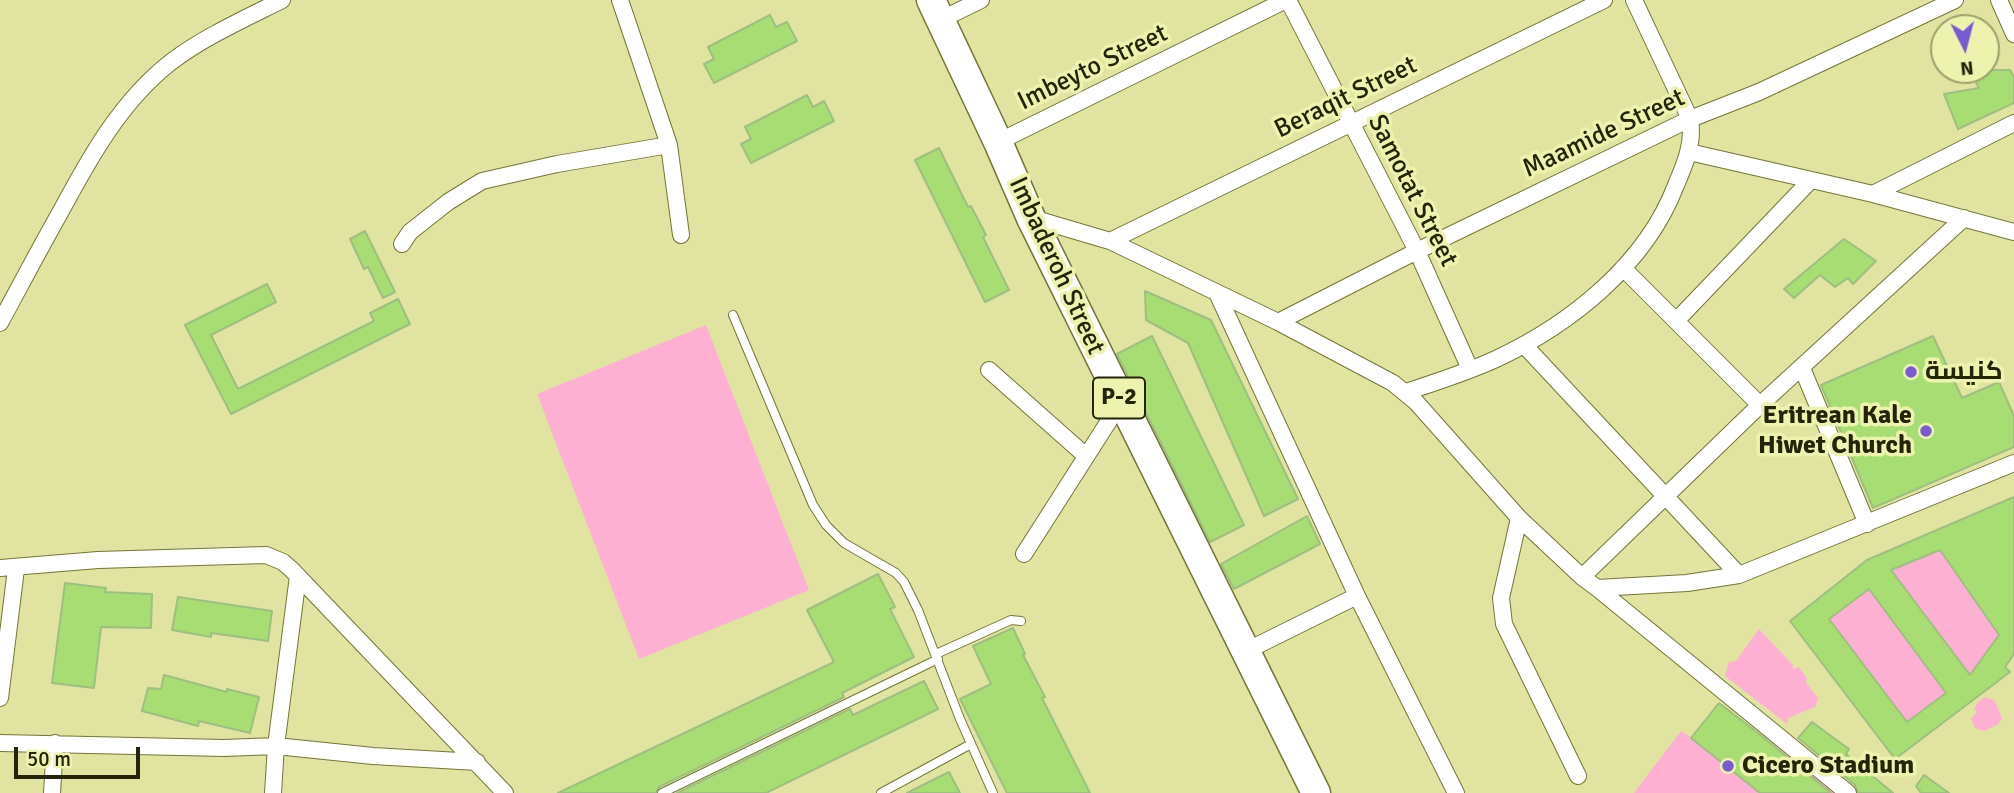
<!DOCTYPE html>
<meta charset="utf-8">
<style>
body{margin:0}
#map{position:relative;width:2014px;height:793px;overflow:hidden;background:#e0e4a0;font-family:Signika,sans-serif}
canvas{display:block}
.north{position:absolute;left:1930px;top:14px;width:70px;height:70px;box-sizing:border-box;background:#edf2ad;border:2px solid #9ca06b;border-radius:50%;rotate:174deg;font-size:19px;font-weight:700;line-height:28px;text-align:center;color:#232408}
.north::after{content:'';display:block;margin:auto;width:24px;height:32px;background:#785ad4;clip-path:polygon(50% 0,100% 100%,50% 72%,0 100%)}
.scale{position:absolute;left:14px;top:747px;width:126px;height:32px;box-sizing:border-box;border:4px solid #232408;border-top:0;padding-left:9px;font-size:21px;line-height:24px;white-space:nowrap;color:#232408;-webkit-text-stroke:5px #edf2ad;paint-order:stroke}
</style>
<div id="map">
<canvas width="2014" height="793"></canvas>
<div class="north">N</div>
<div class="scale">50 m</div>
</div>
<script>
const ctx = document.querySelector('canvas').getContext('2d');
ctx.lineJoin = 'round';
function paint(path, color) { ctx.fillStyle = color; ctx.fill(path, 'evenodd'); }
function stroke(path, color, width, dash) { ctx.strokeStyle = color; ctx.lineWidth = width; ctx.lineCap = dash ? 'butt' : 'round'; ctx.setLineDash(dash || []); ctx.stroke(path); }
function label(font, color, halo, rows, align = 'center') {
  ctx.font = font + ' Signika,Cairo,sans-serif'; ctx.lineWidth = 7; ctx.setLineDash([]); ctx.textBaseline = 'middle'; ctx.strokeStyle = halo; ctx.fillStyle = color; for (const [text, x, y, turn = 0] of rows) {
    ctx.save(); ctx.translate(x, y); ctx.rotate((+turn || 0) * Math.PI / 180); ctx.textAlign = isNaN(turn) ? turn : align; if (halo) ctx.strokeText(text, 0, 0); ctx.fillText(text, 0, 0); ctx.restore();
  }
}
paint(new Path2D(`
 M706,325L809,590L639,659L537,394Z
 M1940,550L1999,635L1970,675L1891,570Z
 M1869,589L1946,693L1907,722L1829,619Z
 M1759,629L1793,665V669L1799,667L1807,678L1806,683L1818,698L1815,707L1788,718L1787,724L1725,676L1729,662L1736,661Z
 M1985,697L1995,701L2002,718L1998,724L1984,731L1975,728L1971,719L1977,712L1974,709L1978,702Z
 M1719,703L1837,793H1634L1681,731L1692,738Z`), '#feb0d3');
const building = new Path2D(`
 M770,15L776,27L787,22L797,41L714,83L704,64L714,59L708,47Z
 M1969,70H2010L2014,77V103L1958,129L1944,94L1979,88Z
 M807,95L813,107L824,101L834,121L751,163L741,144L751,139L745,127Z
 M939,148L968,207L971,206L986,235L983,237L1009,290L985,302L915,160Z
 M365,231L395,292L383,298L368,267L364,269L350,239Z
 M1844,239L1876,261L1853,284L1848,278L1835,287L1820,275L1794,298L1784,289Z
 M267,284L276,302L211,335L238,389L374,321L370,313L398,299L410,324L231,414L185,325Z
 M1145,291L1211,320L1298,499L1264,516L1188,343L1146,320Z
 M1152,336L1244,525L1210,542L1117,354Z
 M1933,336L1962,398L1999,382L2014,416V447L1873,508L1821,385Z
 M2014,497V654L2005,667L2010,672L1895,759L1790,621L1867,560ZM1940,550L1999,635L1970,675L1891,570ZM1869,589L1946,693L1907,722L1829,619Z
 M1307,516L1320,544L1234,589L1221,564Z
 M878,574L895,607L890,609L914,657L842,693L844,697L659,787L656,793H558L834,662L807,610Z
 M65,583L106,588L105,592L152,594L151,628L101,627L94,688L52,683Z
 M178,597L272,611L268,641L211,633V637L172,630Z
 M1013,628L1025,654L1023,655L1045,697L1042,698L1090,793H1007L960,699L991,684L973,646Z
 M164,675L227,692V689L259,697L250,733L199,721L198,726L142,711L148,688L161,689Z
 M924,681L938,709L766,793H677L850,709L853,715Z
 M1719,703L1758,733L1831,793H1760L1691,738Z
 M1812,722L1849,749L1846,754L1893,793H1858L1855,785L1798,738Z
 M949,772L960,793H907Z
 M1924,775L1949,793H1921L1916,786Z`);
paint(building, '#a8dd74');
stroke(building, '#9ebe82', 2);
const lane = new Path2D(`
 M733,315L813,505L826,525L844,543L896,573L904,582L918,610L960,719L993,793
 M936,654L1011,620L1021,621
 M662,793L938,659
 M881,793L971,744`);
const street = new Path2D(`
 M620,0L669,145L681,235
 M1288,0L1417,251L1470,369
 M1999,0L2014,34
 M940,20L981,0
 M998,142L1286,0
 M1689,152L1873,194L2014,232
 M1873,194L2014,123
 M1032,218L1110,241L1278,322L1393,383L1416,402L1519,518L1582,577L1597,588L1687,583L1739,575L2014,463
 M1110,241L1604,0
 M402,244L410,232L448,202L482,181L557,164L669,145
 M1623,268L1760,405
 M1217,293L1357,596L1456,793
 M1676,321L1811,180
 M1278,322L1417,251L1690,119L1759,92L1955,0
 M0,323C20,286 40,248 61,211C90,157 121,101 171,62C204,37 244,19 282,0
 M1524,345L1739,575
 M1802,368L1867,524
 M989,370L1086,456
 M1406,392C1436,382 1468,372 1496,359C1571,324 1646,264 1676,185C1685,164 1694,143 1690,119L1634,0
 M1519,518L1501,598L1504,624L1578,776
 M1024,554L1121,402
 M0,568L98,560L266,555L283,562L292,570L505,793
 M1582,577L1760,405L1964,218
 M1597,588L1848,793
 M1246,651L1357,596
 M0,698L16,569
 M0,743L224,748L276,746L373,756L477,762
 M52,793L55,743
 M273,793L276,746L298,576`);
const highway = new Path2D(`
 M931,0L998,142L1031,218L1316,793`);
stroke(lane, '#747634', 10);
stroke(street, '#747634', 18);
stroke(highway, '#747634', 31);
stroke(lane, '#fff', 8);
stroke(street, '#fff', 16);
stroke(highway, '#fff', 28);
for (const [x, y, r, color] of [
 [1911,372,7,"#785ad4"],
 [1926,431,7,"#785ad4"],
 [1728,766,7,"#785ad4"]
]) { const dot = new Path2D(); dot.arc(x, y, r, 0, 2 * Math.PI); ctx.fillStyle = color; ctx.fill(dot); stroke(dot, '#edf2ad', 2.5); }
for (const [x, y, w] of [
 [1119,398,52]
]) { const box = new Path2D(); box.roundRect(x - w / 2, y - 20.5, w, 41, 5); ctx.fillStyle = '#edf2ad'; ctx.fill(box); stroke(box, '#232408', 2); }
label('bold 24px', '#232408', null, [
 ["P-2",1119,398]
]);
label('26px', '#232408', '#edf2ad', [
 ["Imbeyto Street",1093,68,-26],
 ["Beraqit Street",1346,98,-26],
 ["Maamide Street",1604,134,-25],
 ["Samotat Street",1412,191,63],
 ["Imbaderoh Street",1056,266,65]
]);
label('bold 26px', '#232408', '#edf2ad', [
 ["كنيسة",1925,372],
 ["Eritrean Kale",1912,416,"right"],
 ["Hiwet Church",1912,446,"right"],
 ["Cicero Stadium",1742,766]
], 'left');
</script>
